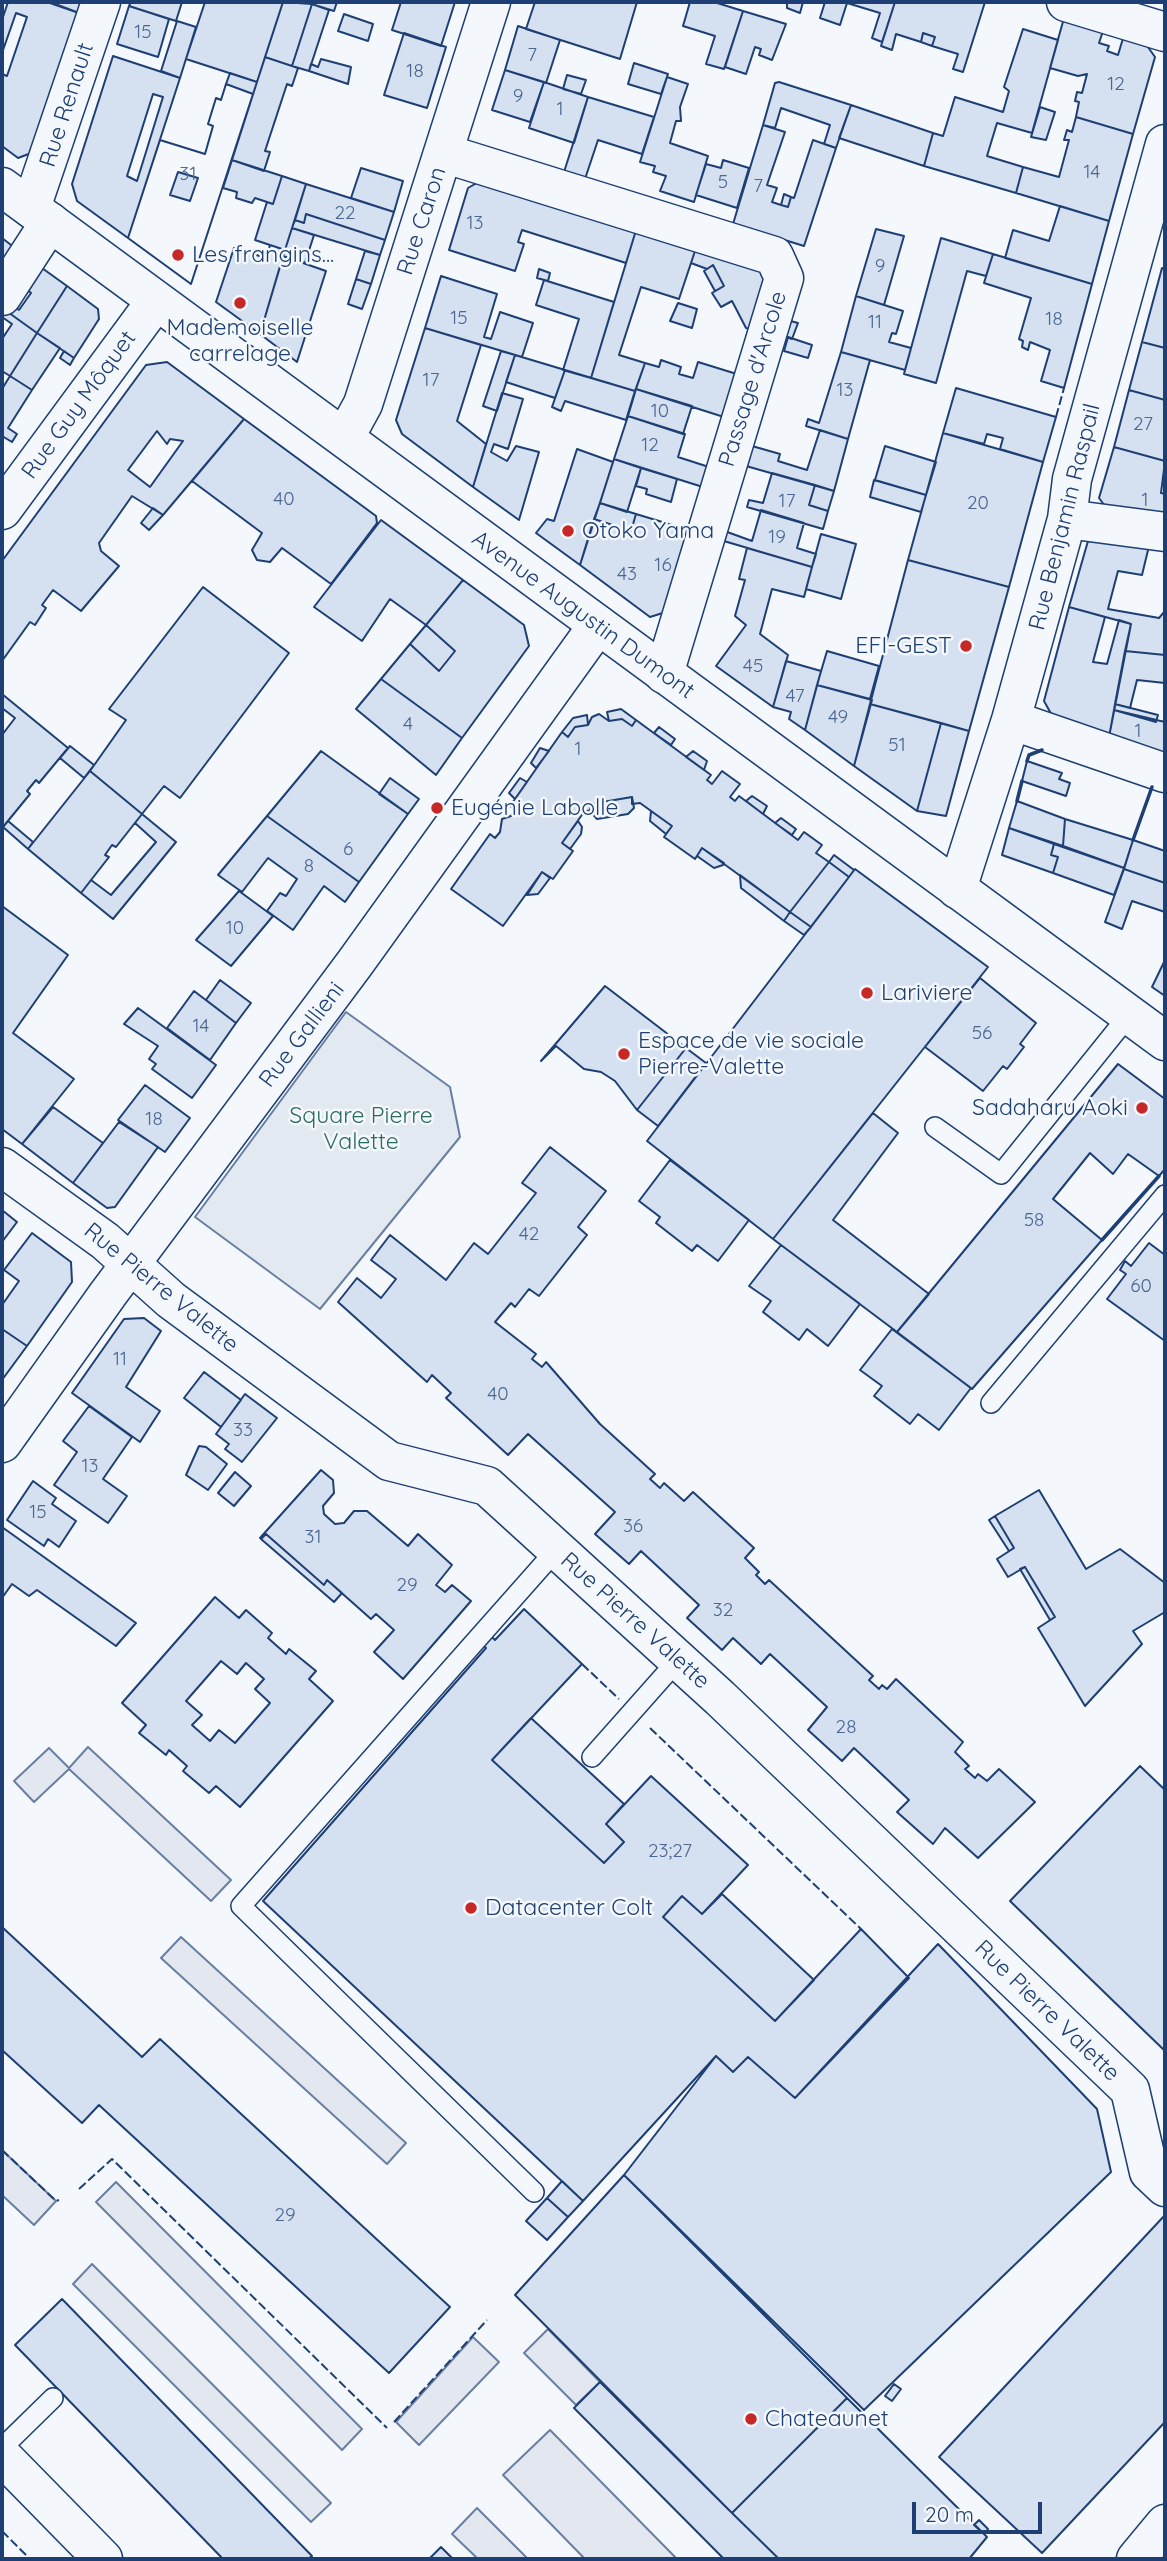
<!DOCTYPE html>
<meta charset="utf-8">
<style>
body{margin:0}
#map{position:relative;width:1167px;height:2561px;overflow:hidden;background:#f4f7fb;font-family:Quicksand,sans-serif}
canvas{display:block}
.frame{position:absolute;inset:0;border:4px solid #1d3f73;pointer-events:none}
.scale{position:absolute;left:912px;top:2502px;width:130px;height:32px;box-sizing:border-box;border:4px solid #1d3f73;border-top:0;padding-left:9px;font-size:21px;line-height:24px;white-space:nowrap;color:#1d3f73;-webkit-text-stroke:5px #f4f7fb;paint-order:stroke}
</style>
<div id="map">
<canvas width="1167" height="2561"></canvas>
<div class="frame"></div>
<div class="scale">20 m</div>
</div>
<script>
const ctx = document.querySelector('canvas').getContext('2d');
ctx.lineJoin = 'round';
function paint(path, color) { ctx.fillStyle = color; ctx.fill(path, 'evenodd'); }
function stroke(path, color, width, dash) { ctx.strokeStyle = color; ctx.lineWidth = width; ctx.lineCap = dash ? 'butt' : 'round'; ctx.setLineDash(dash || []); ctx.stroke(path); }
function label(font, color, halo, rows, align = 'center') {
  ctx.font = font + ' Quicksand,sans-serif'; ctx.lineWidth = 5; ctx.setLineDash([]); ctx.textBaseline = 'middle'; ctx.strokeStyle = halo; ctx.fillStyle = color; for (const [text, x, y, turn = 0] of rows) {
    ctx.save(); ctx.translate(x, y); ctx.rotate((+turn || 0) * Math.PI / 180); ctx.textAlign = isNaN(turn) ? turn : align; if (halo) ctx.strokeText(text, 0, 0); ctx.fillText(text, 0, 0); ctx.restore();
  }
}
const green = new Path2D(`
 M346,1012L450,1087L460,1137L320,1309L195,1217Z`);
paint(green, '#e3e9f0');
stroke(green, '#687fa3', 2);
const parking = new Path2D(`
 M88,1747L231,1880L211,1901L69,1769L34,1802L14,1781L49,1748L69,1768Z
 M181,1937L406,2143L387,2164L161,1958Z
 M2,2150L56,2201L34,2225L2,2195Z
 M116,2182L362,2429L342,2450L96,2202Z
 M92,2264L331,2503L311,2522L73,2284Z
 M548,2329L600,2382L576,2405L524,2353Z
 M473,2337L499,2362L419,2445L396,2422Z
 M550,2430L677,2559H585L503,2475Z
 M477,2508L528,2559H478L452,2534Z`);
paint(parking, '#e3e8f0');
stroke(parking, '#687fa3', 2);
const building = new Path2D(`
 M8,2H47L79,13L34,152L18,158L2,146V74L7,76L27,17L16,13L2,53V20Z
 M50,2H83L79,13Z
 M131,2H182L176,21L129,6Z
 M205,2H283L257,82L186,59Z
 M283,2L312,4L292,66L265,57Z
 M305,2H337L334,11Z
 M401,2H455L441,46L392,30Z
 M535,2H637L620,59L526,29Z
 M690,2H714L743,11L724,69L706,64L715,36L683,26Z
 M787,2H803L800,13L787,8Z
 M825,2H895L882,42L872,38L880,13L847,3L840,25L820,18Z
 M895,2H985L963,72L953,69L958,54L932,46L935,37L923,33L921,42L896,34L892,50L881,46Z
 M312,4L329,10L309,71L292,66Z
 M129,6L169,19L158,57L117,44Z
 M743,11L786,24L772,60L759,55L761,49L755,47L746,74L725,67Z
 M344,14L373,24L368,41L338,31Z
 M1064,18L1104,28L1099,43L1109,46L1107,51L1118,55L1124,35L1143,40L1155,57L1133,134L1076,117L1079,102L1075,101L1077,92L1082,93L1087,74L1078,76L1050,68Z
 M177,21L196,27L180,78L161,71Z
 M518,26L560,40L546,83L505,70Z
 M1023,29L1058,40L1032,133L997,123L987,156L1023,167L1016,193L924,166L933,133L943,136L955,97L1003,112L1009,91L1004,87Z
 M404,33L446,47L427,108L384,95Z
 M923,33L935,37L932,46L921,42Z
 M113,56L180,78L128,238L77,201L72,184ZM153,94L163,97L137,181L127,176Z
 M265,57L298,68L292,86L287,84L265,151L270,152L264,171L232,160Z
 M321,59L351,67L348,84L309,71L311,64L318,67Z
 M634,63L668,74L661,94L628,84Z
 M505,70L544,82L530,122L492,110Z
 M230,73L257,82L253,94L226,84Z
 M567,75L586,80L581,94L563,89Z
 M667,77L688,84L680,107L681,121H676L670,143L708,156L694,202L660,191L666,176L653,172L655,166L640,162Z
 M544,82L588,97L574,143L529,128Z
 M779,82L851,105L836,148L824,144L830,125L781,108L775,128L763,125L775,83Z
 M226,84L253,94L191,284L128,238L160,140L205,154L213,126L208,124L216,98L221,100ZM178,172L198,178L190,201L170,195Z
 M226,84L253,94L191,284L128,238L160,140L205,154L213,126L208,124L216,98L221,100Z
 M588,97L654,117L642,154L598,140L585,179L564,172Z
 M851,105L933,133L924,166L839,138Z
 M1040,107L1055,112L1046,140L1031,137Z
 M1076,117L1133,134L1109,221L1016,193L1023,167L1059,177L1069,140H1064L1067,130L1072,132Z
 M763,125L785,132L767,185L777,188L772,202L781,205L788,207L791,197L794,198L813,140L836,148L804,246L733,224Z
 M232,160L282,176L273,204L255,198L252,203L236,198L237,192L223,188Z
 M723,160L749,168L737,208L696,195L706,164L721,168Z
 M361,168L403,181L394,212L351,198Z
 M282,176L306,184L285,250L255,240L267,202L273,204Z
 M482,180L637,227L626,263L522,230L518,242L524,244L515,271L449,250L468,188Z
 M306,184L394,212L385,240L306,214L304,223L295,220Z
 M784,194L791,197L788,207L781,205Z
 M1060,206L1109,221L1092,284L1005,258L1013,230L1049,241Z
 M306,214L385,240L380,255L292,228L295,220L304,223Z
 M637,227L697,245L679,299L641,287L619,355L645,363L635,391L591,378Z
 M292,228L314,235L305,263L283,256Z
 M876,229L904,236L884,305L856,296Z
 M2,238L15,248L2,268Z
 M941,238L993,254L986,276L967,271L936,383L904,374Z
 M270,245L285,250L260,334L216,302L234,248L266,258Z
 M697,245L758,264L768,283L753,330L746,328L732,301L721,307L712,293L724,286L713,265L707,269L691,263Z
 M365,251L380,255L371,284L356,279Z
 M993,254L1092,284L1064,388L1041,381L1050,350L1030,342L1028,350L1022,347L1023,341L1019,339L1031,298L984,283Z
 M283,256L326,271L297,362L260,334Z
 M35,263L67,286L37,333L5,310L9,304L19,310L31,293L21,284Z
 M713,265L724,286L715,291L704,271Z
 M1162,268L1165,269V348L1142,342Z
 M539,269L550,273L548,281L537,278Z
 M441,276L497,294L484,337L491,339L500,312L533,323L522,357L425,328Z
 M356,279L371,284L362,309L348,304Z
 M544,280L614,302L591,378L563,370L579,319L536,305Z
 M67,286L98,309L99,319L74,358L37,333Z
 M856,296L903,311L896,334L892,333L889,342L911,348L905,370L841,352Z
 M678,303L697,309L692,328L670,321Z
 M5,310L37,333L10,376L2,371V339L12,324L2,317Z
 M783,319L798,323L792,339L779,334Z
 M425,328L481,345L457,421L486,444L473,487L402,434L396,420Z
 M37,333L60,348L32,390L10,376Z
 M788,337L812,345L808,358L784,351Z
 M1142,342L1165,348V400L1129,390Z
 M64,351L74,358L70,365L60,358Z
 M501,351L515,355L497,411L483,406Z
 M841,352L870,360L848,439L806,426L808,419L819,423Z
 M515,355L565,370L555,398L506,382Z
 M661,360L681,367L679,374L693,378L698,362L740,375L727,418L636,389L645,363L659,367Z
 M167,362L244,419L163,515L132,496L99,543L101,551L119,566L81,611L53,590L42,605L46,608L35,625L30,622L2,661V561L146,365ZM157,431L167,444L170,439L183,441L150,487L128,470Z
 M565,370L635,391L626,420L565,401L561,411L552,407Z
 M10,376L32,390L8,428L17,434L12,442L2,436V389Z
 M956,388L1056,417L1043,462L1000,449L1003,438L987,434L984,444L943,433Z
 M636,389L692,406L683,434L628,416Z
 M1129,390L1165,400V461L1114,447Z
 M502,393L523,399L508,449L494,444L491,452L507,461L516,446L539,452L519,520L473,487Z
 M628,416L685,434L678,457L712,468L706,488L614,459Z
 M244,419L376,516L377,523L331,584L282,548L270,562L257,560L252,550L262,533L192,481Z
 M820,430L848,439L834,491L739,464L745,444L780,454L778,461L807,470Z
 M943,433L1043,462L1009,587L908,560Z
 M885,446L936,462L926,495L875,480Z
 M1114,447L1165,461L1161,493L1165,494V515L1108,510L1099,498Z
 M577,449L613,462L580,565L536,533L547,519L554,521Z
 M614,459L641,468L627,512L600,503Z
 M641,468L677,479L671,502L646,494L647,489L636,486Z
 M772,473L815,485L809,505L828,511L823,529L747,507L749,500L763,503Z
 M874,480L926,495L921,512L870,497Z
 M815,485L834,491L828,511L809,505Z
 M600,503L636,514L631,531L594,519Z
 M153,508L163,515L149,530L141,523Z
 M761,510L804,523L797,548L816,554L812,567L717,539L719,529L752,541Z
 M636,514L692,531L669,611L650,617L580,565L594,519L631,531Z
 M381,520L463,580L426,625L390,599L362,641L314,607Z
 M821,534L856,544L841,599L806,589Z
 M1088,541L1149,546L1142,575L1118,571L1108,609L1159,618L1165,611V655L1125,651L1131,624L1069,607Z
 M747,548L812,567L804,597L772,589L760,634L788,655L773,707L716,666L746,625L735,616L745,580L739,579Z
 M908,560L1009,587L969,731L870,704Z
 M463,580L524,625L529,646L462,738L381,679L410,644L439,671L455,651L426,625Z
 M203,587L289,653L180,798L164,786L142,814L90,771L126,720L109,709Z
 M1069,607L1105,617L1093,662L1107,664L1119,620L1131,624L1109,737L1054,719L1044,701Z
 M426,625L455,651L439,671L410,644Z
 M827,651L879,666L870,699L817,685Z
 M1125,651L1165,655V683L1137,680L1130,708L1115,704Z
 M786,661L821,671L805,730L789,719L791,712L773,707Z
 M381,679L462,738L436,775L356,709Z
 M817,685L872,700L854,766L805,730Z
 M2,694L68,748L39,783L36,780L27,791L30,794L3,827L2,735L15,718L2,708Z
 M870,704L941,723L917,811L854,766Z
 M1115,704L1158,715L1156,722L1114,710Z
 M621,709L636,720L632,726L622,719L609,721L607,712Z
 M1114,710L1165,722V757L1109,737Z
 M599,714L609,721L622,719L632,726L636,720L711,775L707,780L712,784L722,771L740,784L730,797L735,801L739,796L798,840L804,832L822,845L816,853L829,862L790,912L702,848L695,859L664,837L672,826L640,803L632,804V797L591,804V810L584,812L562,843L573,851L553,879L542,872L503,926L451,889L490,834L495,838L500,832L502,819L511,816L516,810L510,806L562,732L568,737L575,727L588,725L592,717Z
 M587,715L588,725L575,727L568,737L562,732L573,718Z
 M941,723L969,731L946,816L917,811Z
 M659,727L675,739L671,745L654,733Z
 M70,746L94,765L84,778L60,758Z
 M540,748L549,751L536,768L531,763Z
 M321,751L408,814L359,882L267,816Z
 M693,751L707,761L704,770L686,757Z
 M1027,761L1062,773L1059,779L1070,783L1066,796L1022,781Z
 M90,771L142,814L116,847L112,845L105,855L109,857L81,893L28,849Z
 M390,778L419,799L408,814L379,794Z
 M520,778L527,782L515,799L509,793Z
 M752,796L767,806L763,814L746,801Z
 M632,797L634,808L628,814L597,819L590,811L591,804Z
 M1017,801L1065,819L1063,846L1009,828Z
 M651,811L672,826L666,834L650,821Z
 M142,814L176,842L113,919L81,893L91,880L111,895L156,842L135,823Z
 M267,816L359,882L345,902L324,886L293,930L267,911L280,893L286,896L297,879L268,858L242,892L218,875Z
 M781,818L796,829L792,835L775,823Z
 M1065,819L1133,840L1124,868L1063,846Z
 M8,821L33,842L28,849L3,827Z
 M578,821L582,827L581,834L570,849L562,843Z
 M1009,828L1054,844L1051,855L1058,857L1053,873L1002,855Z
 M1133,840L1165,851V883L1124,869Z
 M1054,844L1124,868L1114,895L1053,873L1058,857L1051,855Z
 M702,848L724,863L723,865L714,868L697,856Z
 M834,855L854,870L849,877L829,862Z
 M829,862L849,877L811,927L790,912Z
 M855,869L988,967L773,1239L647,1141Z
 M1124,869L1165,883V912L1132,901L1122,929L1105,922Z
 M542,872L550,878L538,894L527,895Z
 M740,875L790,912L784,921L741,888Z
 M239,891L273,916L231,966L196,940Z
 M2,906L68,955L13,1033L74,1079L22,1144L2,1129Z
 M790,912L811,927L804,935L784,921Z
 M1165,960V996L1152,987Z
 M980,978L1036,1023L1020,1044L1024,1047L1007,1069L1003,1066L983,1091L925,1047Z
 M220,980L251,1003L236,1023L206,1000Z
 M605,986L686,1048L637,1110L615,1081L601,1072L584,1069L556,1046L541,1061Z
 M194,991L236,1023L210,1060L167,1028Z
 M138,1008L216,1065L192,1098L152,1069L156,1064L149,1059L158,1046L124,1024Z
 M686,1048L706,1063L658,1126L637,1110Z
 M1118,1064L1165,1099V1169L1159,1176L1128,1154L1113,1174L1090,1153L1053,1199L1102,1240L972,1389L897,1332Z
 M145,1085L190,1118L165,1152L118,1120Z
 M53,1107L103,1143L73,1183L22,1144Z
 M873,1113L898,1133L833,1220L929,1294L897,1332L773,1239Z
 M119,1122L158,1147L115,1207L107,1208L73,1183Z
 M550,1147L606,1191L578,1227L587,1235L539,1296L529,1289L515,1307L511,1303L495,1322L536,1354L532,1359L542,1367L546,1362L600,1424L655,1474L650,1479L660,1488L664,1483L684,1501L693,1492L754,1548L745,1558L759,1572L756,1575L765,1584L769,1580L873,1676L869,1680L879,1689L882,1685L887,1689L896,1679L963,1742L955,1752L969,1766L965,1769L975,1778L978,1774L987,1781L999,1769L1035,1802L978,1858L945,1828L933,1844L897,1812L909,1800L854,1748L842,1761L808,1730L827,1707L770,1654L761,1664L733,1638L722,1650L687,1618L699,1605L641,1551L629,1564L595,1534L615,1512L528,1434L508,1455L446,1398L451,1393L432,1375L427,1382L338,1302L357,1278L381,1298L396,1279L371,1260L390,1235L446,1280L474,1243L488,1254L536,1193L522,1183Z
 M670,1160L749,1220L718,1261L697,1245L692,1251L656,1223L660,1217L639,1201Z
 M2,1210L17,1222L2,1242Z
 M32,1233L71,1262L72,1282L27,1346L2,1329V1305L19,1281L4,1270Z
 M1149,1243L1165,1255V1341L1107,1299L1126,1274L1120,1270L1125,1261L1131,1266Z
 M781,1245L860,1304L828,1346L807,1329L799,1340L763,1312L771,1301L749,1286Z
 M144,1318L161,1331L126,1387L160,1411L140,1442L72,1393L124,1319Z
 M2,1329L27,1346L2,1380Z
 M892,1329L971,1388L939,1430L918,1414L910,1424L874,1396L882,1386L860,1370Z
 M204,1372L241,1400L221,1427L184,1398Z
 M245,1394L277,1418L242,1462L225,1449L229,1444L216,1434Z
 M89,1406L132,1437L103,1479L127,1496L108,1523L54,1485L77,1452L63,1441Z
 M199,1446L206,1447L227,1464L208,1490L186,1475Z
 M321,1470L333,1480L334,1493L323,1506L324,1514L335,1524L344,1523L354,1511H367L408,1546L418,1534L452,1565L436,1585L445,1592L452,1585L471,1601L403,1679L374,1652L394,1630L376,1614L371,1619L327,1580L324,1585L266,1534L260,1538Z
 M235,1472L251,1486L234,1506L218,1493Z
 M33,1481L56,1498L52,1504L76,1521L59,1547L48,1539L44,1546L7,1520Z
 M1039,1490L1086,1569L1120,1549L1165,1583V1612L1133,1631L1142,1644L1085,1706L1038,1628L1055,1617L1025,1567L1008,1577L997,1559L1014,1548L995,1516Z
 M995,1516L1014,1548L1009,1551L989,1520Z
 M2,1527L136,1623L116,1646L37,1590L29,1596L12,1584L2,1598Z
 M266,1534L324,1585L327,1580L342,1593L334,1602L261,1539Z
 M1025,1567L1055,1617L1050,1620L1020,1569Z
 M215,1597L239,1618L246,1610L272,1633L268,1638L286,1654L289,1649L316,1671L309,1679L333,1701L240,1807L216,1786L209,1793L183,1771L187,1766L169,1750L166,1755L139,1733L146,1725L122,1703ZM221,1661L237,1674L246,1663L264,1679L255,1689L270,1703L235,1743L219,1730L210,1741L192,1725L202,1715L186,1701Z
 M524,1609L582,1664L492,1760L604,1863L624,1842L606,1824L651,1776L748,1865L702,1914L682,1896L663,1917L775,2021L861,1929L909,1978L795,2098L748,2057L733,2072L716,2056L583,2201L263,1901L486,1648L483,1645L491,1636L495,1640Z
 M531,1718L624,1804L606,1824L624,1842L604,1863L492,1760Z
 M1140,1766L1165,1790V2051L1010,1901Z
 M722,1894L814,1980L775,2021L663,1917L682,1896L702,1914Z
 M2,1927L142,2057L160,2039L450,2307L389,2373L99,2105L82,2123L2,2050Z
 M938,1944L1097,2109L1111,2172L864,2410L624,2175L716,2056L733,2072L748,2057L795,2098Z
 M624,2175L847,2398L732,2513L515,2295Z
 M562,2181L583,2201L568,2217L547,2198Z
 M547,2198L568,2217L547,2240L526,2221Z
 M1165,2215V2422L1042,2553L939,2457Z
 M62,2299L312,2556L308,2559H223L15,2345Z
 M600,2382L732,2513L779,2559H724L574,2408Z
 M894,2384L901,2389L892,2401L885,2396Z
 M847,2398L987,2537L969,2559H779L732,2513Z
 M979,2520L988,2529L984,2534L974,2525Z
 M441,2547L453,2559H429Z`);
paint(building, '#d5e0f0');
stroke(building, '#1d3f73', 2);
const lane = new Path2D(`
 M935,1127L1001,1174L1129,1015
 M991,1403L1165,1195
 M592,1757L678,1660
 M534,2192L241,1906L557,1549
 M2,2448L53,2398`);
const street = new Path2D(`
 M1066,2L1165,32
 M443,153L774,256L784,278L664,674
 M31,208L101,2
 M2,296L50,222
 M345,437L363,404L491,2
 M1067,519L1165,532
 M1011,720L1165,773
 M957,889L1011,720L1067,519L1072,479L1165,144
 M2,1167L105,1241L171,1300L389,1461L487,1486L720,1698L1130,2090L1149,2172L1165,2187
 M2,1443L108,1294L355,963L598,625
 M2,2456L103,2559`);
const secondary = new Path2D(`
 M2,187L1165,1041
 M2,510L156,301`);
const primary = new Path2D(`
 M1136,2559L1165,2524`);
stroke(lane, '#1d3f73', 22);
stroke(street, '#1d3f73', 41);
stroke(secondary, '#1d3f73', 41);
stroke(primary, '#1d3f73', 41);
stroke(lane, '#f4f7fb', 19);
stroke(street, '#f4f7fb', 38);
stroke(secondary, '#f4f7fb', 38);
stroke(primary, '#f4f7fb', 38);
stroke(new Path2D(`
 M1056,417L1064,388
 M582,1664L619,1699
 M650,1728L861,1929
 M2,2150L56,2201L59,2200
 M79,2189L112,2159L387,2428
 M394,2422L487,2320
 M2,2531L30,2559`), '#1d3f73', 2, [9, 3.5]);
stroke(new Path2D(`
 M1027,761L1029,755L1042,750
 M1017,801L1022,781
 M1133,840L1152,787
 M1102,1240L1159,1176`), '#1d3f73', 3.5);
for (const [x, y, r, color] of [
 [178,255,7,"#c62828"],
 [240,303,7,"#c62828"],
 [568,531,7,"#c62828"],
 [966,646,7,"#c62828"],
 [437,808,7,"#c62828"],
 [867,993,7,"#c62828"],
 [624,1054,7,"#c62828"],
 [1142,1108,7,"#c62828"],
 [471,1908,7,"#c62828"],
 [751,2419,7,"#c62828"]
]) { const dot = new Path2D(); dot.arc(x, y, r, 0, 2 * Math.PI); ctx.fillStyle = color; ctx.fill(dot); stroke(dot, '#f4f7fb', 2.5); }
label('19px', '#4b6792', null, [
 ["15",143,32],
 ["7",532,55],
 ["18",415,71],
 ["12",1116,84],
 ["9",518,96],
 ["1",560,109],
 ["14",1092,172],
 ["31",188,174],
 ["5",723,182],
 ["7",758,186],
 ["22",345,213],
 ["13",475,223],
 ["9",880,266],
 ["15",459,318],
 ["18",1054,319],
 ["11",875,322],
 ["17",431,380],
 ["13",845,390],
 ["10",660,411],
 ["27",1143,424],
 ["12",650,445],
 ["40",284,499],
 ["1",1145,500],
 ["17",787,501],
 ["20",978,503],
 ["19",777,537],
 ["16",663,565],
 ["43",627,574],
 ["45",753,666],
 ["47",795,696],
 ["49",838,717],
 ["4",408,724],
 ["1",1138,731],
 ["51",897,745],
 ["1",578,749],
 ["6",348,849],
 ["8",309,866],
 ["10",235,928],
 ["14",201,1026],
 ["56",982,1033],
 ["18",154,1119],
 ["58",1034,1220],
 ["42",529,1234],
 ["60",1141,1286],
 ["11",120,1359],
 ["40",498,1394],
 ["33",243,1430],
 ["13",90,1466],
 ["15",38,1512],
 ["36",633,1526],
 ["31",313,1537],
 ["29",407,1585],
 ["32",723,1610],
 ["28",846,1727],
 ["23;27",670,1851],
 ["29",285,2215]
]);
label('23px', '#1d3f73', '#f4f7fb', [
 ["Rue Renault",67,105,-72],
 ["Rue Caron",422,221,-72],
 ["Passage d'Arcole",753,379,-73],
 ["Rue Guy Môquet",79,405,-54],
 ["Rue Benjamin Raspail",1065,517,-76],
 ["Avenue Augustin Dumont",583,615,36],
 ["Rue Gallieni",302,1035,-53],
 ["Rue Pierre Valette",161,1288,39],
 ["Rue Pierre Valette",635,1621,42],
 ["Rue Pierre Valette",1047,2011,44]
]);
label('23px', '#1d3f73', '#f4f7fb', [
 ["Les frangins...",192,255],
 ["Mademoiselle",240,328,"center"],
 ["carrelage",240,354,"center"],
 ["Otoko Yama",582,531],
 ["EFI-GEST",952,646,"right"],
 ["Eugénie Labolle",451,808],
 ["Lariviere",881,993],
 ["Espace de vie sociale",638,1041],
 ["Pierre-Valette",638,1067],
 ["Sadaharu Aoki",1128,1108,"right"],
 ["Datacenter Colt",485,1908],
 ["Chateaunet",765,2419]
], 'left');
label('23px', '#2c6c60', '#f4f7fb', [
 ["Square Pierre",361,1116],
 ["Valette",361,1142]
]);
</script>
